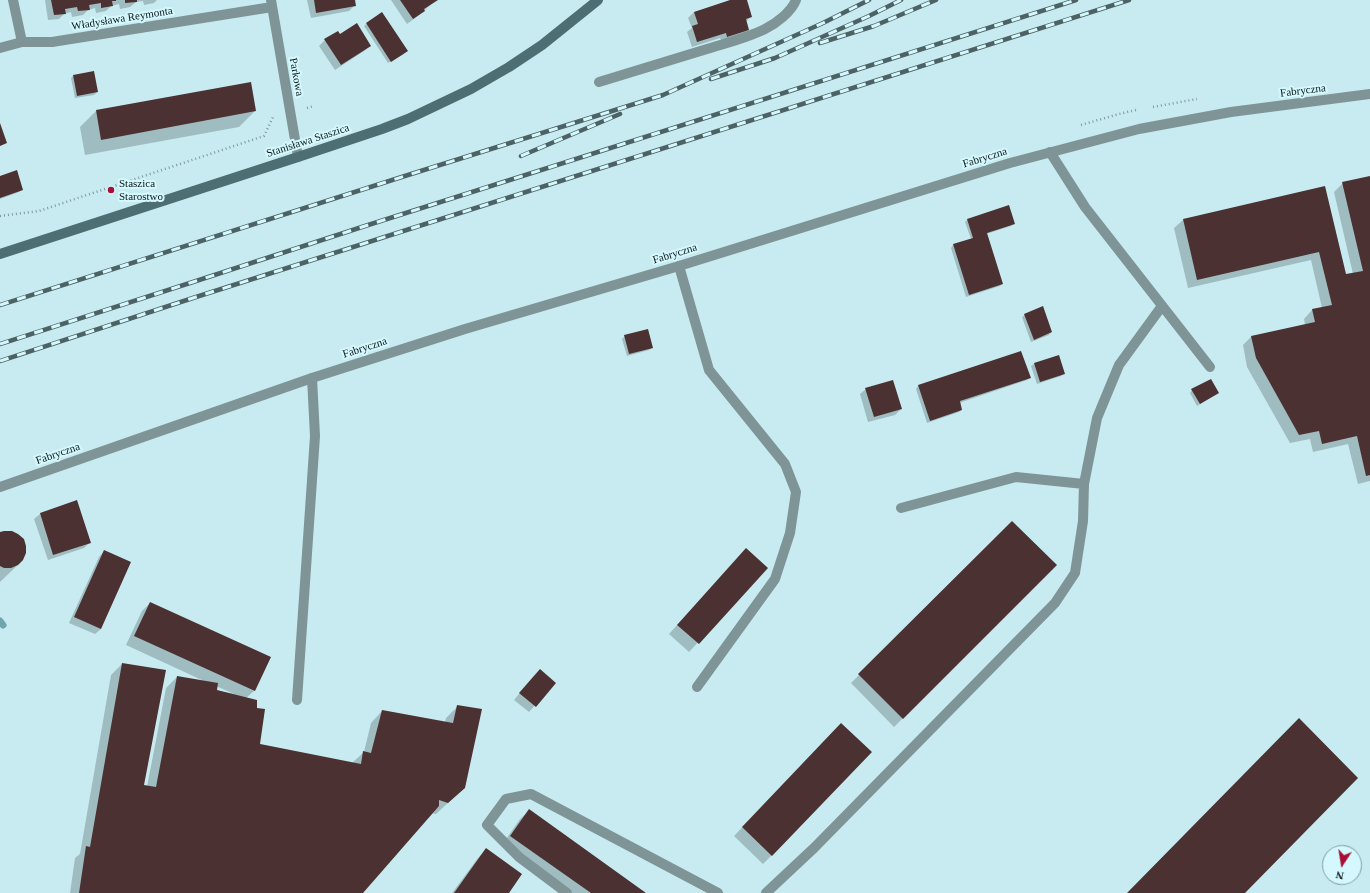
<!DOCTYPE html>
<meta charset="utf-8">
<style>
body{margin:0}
#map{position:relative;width:1370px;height:893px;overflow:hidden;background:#c7ebf0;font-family:"Times New Roman",serif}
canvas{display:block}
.north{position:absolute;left:1322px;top:845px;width:40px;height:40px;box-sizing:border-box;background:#d4f8fd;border:1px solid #839ea2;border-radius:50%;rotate:192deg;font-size:11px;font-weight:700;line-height:16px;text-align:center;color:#0a1719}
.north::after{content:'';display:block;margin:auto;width:14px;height:18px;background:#a80f34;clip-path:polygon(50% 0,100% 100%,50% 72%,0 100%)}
</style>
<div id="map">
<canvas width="1370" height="893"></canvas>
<div class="north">N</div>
</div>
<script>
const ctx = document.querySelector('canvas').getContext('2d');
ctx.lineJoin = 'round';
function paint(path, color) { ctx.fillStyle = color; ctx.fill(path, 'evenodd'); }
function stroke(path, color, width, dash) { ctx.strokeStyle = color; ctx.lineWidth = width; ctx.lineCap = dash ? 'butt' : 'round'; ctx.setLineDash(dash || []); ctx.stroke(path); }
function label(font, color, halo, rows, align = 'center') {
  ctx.font = font + ' "Times New Roman",serif'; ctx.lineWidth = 4; ctx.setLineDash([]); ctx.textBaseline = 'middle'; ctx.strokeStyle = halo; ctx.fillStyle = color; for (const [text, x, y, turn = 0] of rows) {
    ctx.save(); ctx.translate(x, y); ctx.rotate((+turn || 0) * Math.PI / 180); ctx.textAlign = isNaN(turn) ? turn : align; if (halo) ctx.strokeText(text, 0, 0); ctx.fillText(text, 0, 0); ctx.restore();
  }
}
paint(new Path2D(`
 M45,0H157L154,3L144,5L143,1L136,2L130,7L120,9L119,4L111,6L106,11L96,13L95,8L88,10L83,15L72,17L71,12L64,14L59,19L48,20Z
 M307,0H354L355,5L349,11L311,18Z
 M391,0H436L418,16L407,24Z
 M733,0H746L751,16L746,22L748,30L743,36L722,42L720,38L692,47L687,32L692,28L688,18L694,12Z
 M381,13L404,54L388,63L364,26Z
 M340,36L370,45L364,51L335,70L319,46L325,40Z
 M73,76L97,92L94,95L75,98L71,78Z
 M250,84L255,111L239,127L85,155L80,127L96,111Z
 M0,177L22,190L19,192L0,199Z
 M1370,177V481L1358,484L1348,444L1313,452L1310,439L1290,443L1247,367L1243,345L1251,337L1305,325L1304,319L1312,310L1322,308L1311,260L1188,288L1174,228L1183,220L1324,187L1345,275L1353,274L1334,192L1343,183Z
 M968,219L1013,224L1011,226L986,234L1002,284L1000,286L966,297L951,248L953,245L971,239L965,222Z
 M1025,315L1051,332L1049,335L1031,342L1022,317Z
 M625,336L652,348L649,350L627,356L622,339Z
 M1021,352L1029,378L1027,380L959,403L961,410L959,412L927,423L916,389L918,386Z
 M1058,356L1063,374L1061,376L1037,384L1031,366L1034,364Z
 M866,389L901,409L895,415L868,422L860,394Z
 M1192,390L1218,393L1197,406L1190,393Z
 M76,502L90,542L84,548L48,560L34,519L40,514Z
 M1012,522L1055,565L894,727L851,683Z
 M0,533L23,560L0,582Z
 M104,551L101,629L95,634L69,623L99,557Z
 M738,558L767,568L689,652L669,634Z
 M150,603L269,657L254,691L246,698L259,744L352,763L364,752L371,723L382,711L445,723L446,718L458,706L464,788L436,814L431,813L361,893H70L75,858L80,854L111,675L122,664L143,786L147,787L166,688L177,677L204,681L126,645L142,611ZM216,686L234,694L216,691Z
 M534,676L555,683L529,712L514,700Z
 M833,733L772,855L763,864L734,836Z
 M529,811L644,893H570L502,845L520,819Z
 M486,849L508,893H452L478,858Z`), '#0003');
stroke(new Path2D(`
 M0,621L3,625`), '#70a5ac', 7);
paint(new Path2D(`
 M51,0H116V1H112L113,6L101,8V3L89,5L90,10L78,11L77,7L65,9L66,14L54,15Z
 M125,0H137V2L125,3Z
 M314,0H355L356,6L316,13Z
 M400,0H438L424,9L425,11L413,19Z
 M730,0H747L752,17L746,19L749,30L727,37L726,33L697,42L692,26L698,24L694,12Z
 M382,12L408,51L391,62L366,23Z
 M357,23L371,46L341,65L324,39L338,31L340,34Z
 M94,71L98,92L77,96L73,75Z
 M251,82L256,111L101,140L96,110Z
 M0,123L7,143L0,146Z
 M17,170L23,190L0,198V176Z
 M1370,176V475L1366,476L1357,436L1322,444L1319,431L1299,435L1256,358L1251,336L1315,322L1312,309L1332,305L1319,252L1197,280L1183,219L1325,186L1346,274L1363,271L1342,182Z
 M1009,205L1015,224L987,233L1003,284L969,295L953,244L973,238L967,219Z
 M1043,306L1052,332L1034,340L1024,314Z
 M648,329L653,348L629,354L624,335Z
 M1021,351L1031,378L960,401L962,410L930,421L918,385Z
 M1059,355L1065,374L1040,382L1034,363Z
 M1211,379L1219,393L1200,404L1191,389Z
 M893,380L902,409L874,417L865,388Z
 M77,500L91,543L53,555L40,513Z
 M1012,521L1057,565L903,719L858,674Z
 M4,531H12L18,534L24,539L26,546V553L23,560L18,565L11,568H4L0,566V532Z
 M746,548L768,568L699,644L677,625Z
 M104,550L131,562L101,629L74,617Z
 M150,602L271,657L255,691L134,636Z
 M122,663L166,670L144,785L156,787L177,676L218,683L217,690L257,700V708L265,709L260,744L361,764L363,751L371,753L382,710L453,723L457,705L482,709L465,788L448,803L439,800V806L363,893H79L86,846L90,847Z
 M540,669L556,683L536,707L519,693Z
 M1299,718L1358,778L1245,893H1127Z
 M841,723L872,752L772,856L742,827Z
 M529,809L646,893H591L510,836Z
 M486,848L522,874L509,893H454Z`), '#4b3132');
stroke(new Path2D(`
 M1153,107L1197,99
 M307,108L314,106
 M1081,125L1119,114L1136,110
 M0,216L39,211L264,136L273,117`), '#7e999d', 2.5, [1, 3]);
stroke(new Path2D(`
 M599,82C635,71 671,60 707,49C726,43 747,38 765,29C777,23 791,12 796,0
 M1050,152L1085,207L1210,367
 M679,266L709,370L785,464L796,492L790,533L775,579L697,687
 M901,508L1016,477L1084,484
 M297,700L315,436L312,378
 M567,893L519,857L487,825L506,799L531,794L718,893
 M766,893L814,848L1055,603L1075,573L1083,521L1084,484L1097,418L1119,365L1162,306`), '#7e9497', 10);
stroke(new Path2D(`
 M13,0L22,42
 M271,0L298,157
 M0,48L22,42H52L272,7
 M0,487L312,378L465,329L679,266L1010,163L1139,129L1231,112L1370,94`), '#7e9497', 10);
stroke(new Path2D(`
 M0,254L298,157L382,129L408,119L471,89L509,67L542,45L598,0`), '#4d6e73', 10);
const rail = new Path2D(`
 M820,43L874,26L936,0
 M711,79L775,58L869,16L901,0
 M521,156L620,114
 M0,305L408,175L663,95L823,23L869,0
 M0,344L193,282L365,226L1076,0
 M0,361L196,297L1129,0`);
stroke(rail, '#4d6265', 4.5);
stroke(rail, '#d4f8fd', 3, [9]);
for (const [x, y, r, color] of [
 [111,190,4,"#a80f34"]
]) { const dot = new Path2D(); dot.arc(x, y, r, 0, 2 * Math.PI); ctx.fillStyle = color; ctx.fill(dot); stroke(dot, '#d4f8fd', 1.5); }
label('11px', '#0a1719', '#d4f8fd', [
 ["Władysława Reymonta",122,19,-9],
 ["Parkowa",296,77,80],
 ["Fabryczna",1303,91,-7],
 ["Stanisława Staszica",308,141,-18],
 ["Fabryczna",985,158,-17],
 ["Fabryczna",675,254,-17],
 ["Fabryczna",365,348,-18],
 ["Fabryczna",58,454,-19]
]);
label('11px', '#0a1719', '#d4f8fd', [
 ["Staszica",119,184],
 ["Starostwo",119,197]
], 'left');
</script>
